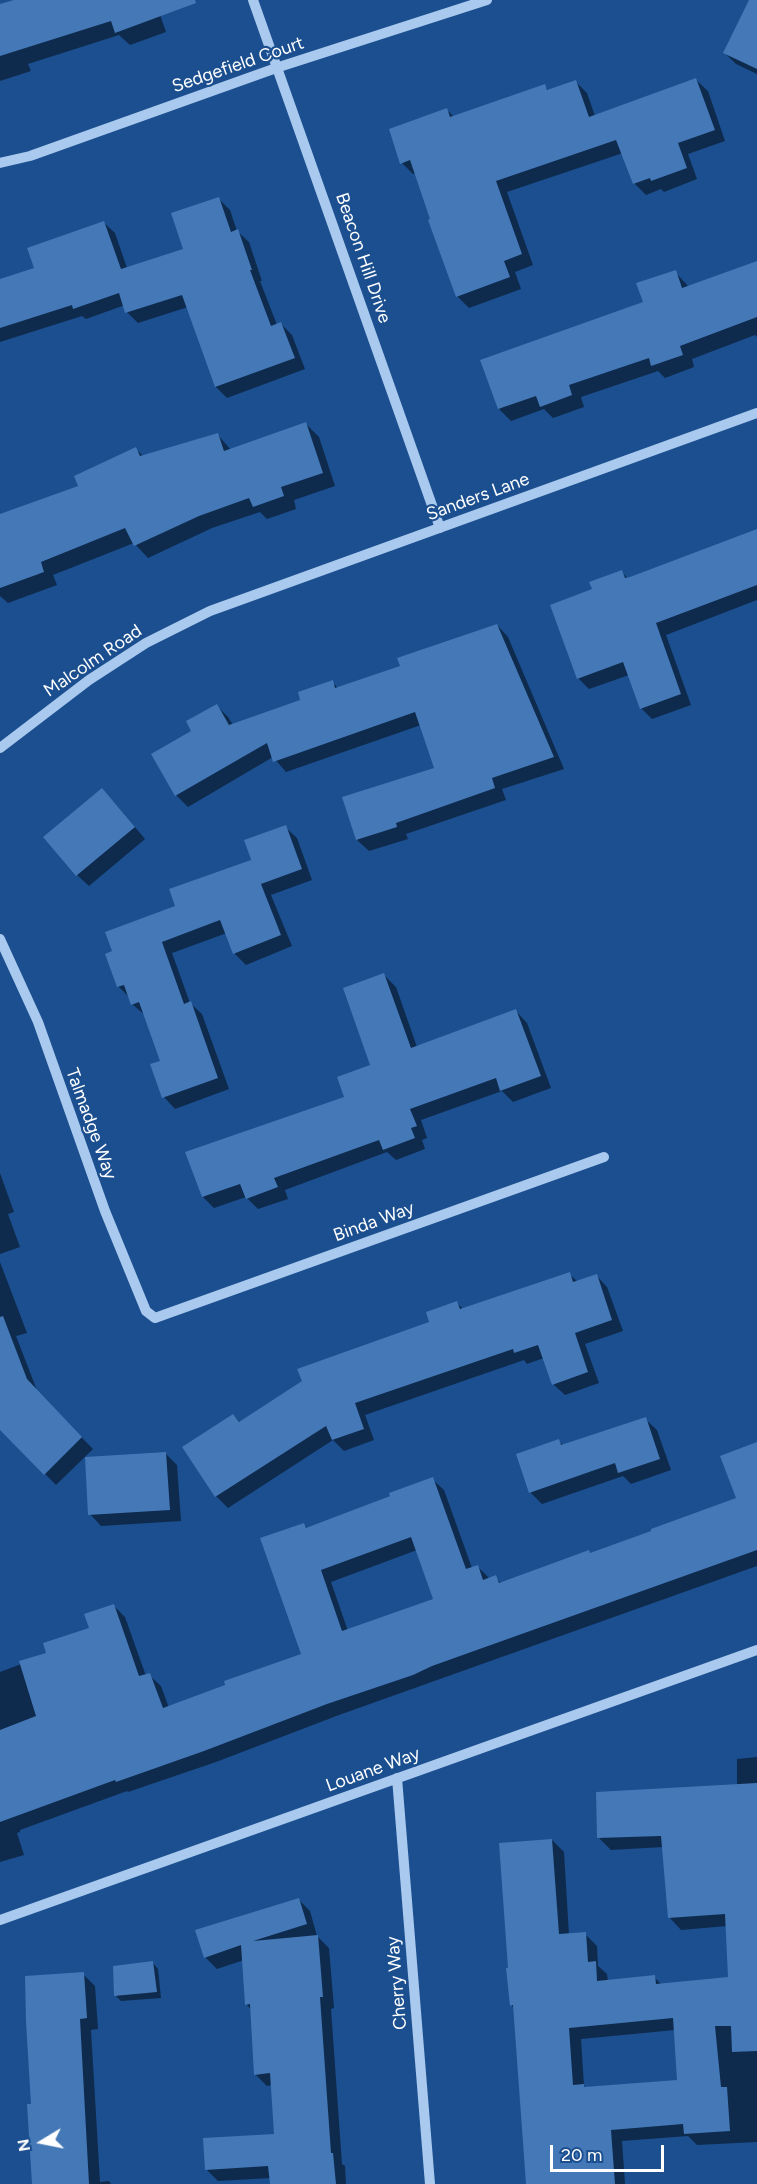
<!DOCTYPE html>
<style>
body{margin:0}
#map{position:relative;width:757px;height:2184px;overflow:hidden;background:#1b4f8f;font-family:Figtree,sans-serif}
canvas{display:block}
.north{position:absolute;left:12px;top:2112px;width:60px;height:60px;-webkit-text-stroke:4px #1b4f8f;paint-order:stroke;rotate:260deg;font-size:16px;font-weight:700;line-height:24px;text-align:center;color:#fff}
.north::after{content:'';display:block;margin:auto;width:21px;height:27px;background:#fff;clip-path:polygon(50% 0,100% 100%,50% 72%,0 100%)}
.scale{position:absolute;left:550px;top:2145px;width:114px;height:27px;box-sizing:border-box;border:3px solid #fff;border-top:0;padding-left:8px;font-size:18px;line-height:21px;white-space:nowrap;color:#fff;-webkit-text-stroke:4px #1b4f8f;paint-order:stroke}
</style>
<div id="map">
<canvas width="757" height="2184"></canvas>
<div class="north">N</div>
<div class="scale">20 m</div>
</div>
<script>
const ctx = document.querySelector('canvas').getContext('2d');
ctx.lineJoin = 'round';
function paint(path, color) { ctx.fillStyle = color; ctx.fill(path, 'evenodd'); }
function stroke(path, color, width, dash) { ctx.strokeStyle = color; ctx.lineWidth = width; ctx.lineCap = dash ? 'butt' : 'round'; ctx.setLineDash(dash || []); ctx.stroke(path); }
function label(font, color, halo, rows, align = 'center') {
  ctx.font = font + ' Figtree,sans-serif'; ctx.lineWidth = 4.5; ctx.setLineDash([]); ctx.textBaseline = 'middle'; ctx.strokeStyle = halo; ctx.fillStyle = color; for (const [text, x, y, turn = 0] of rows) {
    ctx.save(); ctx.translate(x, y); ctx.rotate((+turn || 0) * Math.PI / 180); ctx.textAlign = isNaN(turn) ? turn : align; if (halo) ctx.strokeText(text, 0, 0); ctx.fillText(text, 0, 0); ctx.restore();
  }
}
paint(new Path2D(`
 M19,0H155L166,32L130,45L119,35L28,64L31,71L0,81V6Z
 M751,0H757V74L736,64L725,53Z
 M696,80L708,91L725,141L688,154L697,179L664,192L661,189L646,195L634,183L623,153L507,192L533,265L515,272L521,289L469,308L457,296L416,173L413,174L402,163L447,110L454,117L544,86L549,91L576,82L587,93L595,116Z
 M219,199L230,210L237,231L249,242L262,281H260L277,325L281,324L292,335L305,369L227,398L216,387L188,307L138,323L127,312L125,305L86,319L82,316L0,342V281L36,269L103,222L115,233L127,268L185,250Z
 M757,263V337L755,335L692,359L694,367L665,378L658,371L581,397L584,407L553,418L544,409L511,421L499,409L645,303L675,272L689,287Z
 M306,424L319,437L335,486L294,500L296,509L267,519L260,512L212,528L148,558L134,543L53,575L57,585L8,603L0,596V516L80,486L136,449L144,457L217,434L231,450Z
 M757,531V600L666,635L691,705L652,719L641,708L629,675L589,689L578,678L594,590L622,572L628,579Z
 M497,625L508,637L564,769L502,789L506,800L406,834L408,839L369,851L357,840L436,769L421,725L286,772L273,757L188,807L176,795L193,732L216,705L228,717L233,725L302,701L332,682L338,688L402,667Z
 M113,801L145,839L89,886L77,875Z
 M285,827L297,838L312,880L271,895L292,946L246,965L235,954L227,933L172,953L190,1003L202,1014L229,1089L175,1109L164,1097L161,1062L145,1015L132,1004L130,998L118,986L177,907L251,862L255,866Z
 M384,975L396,987L417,1047L516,1011L527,1023L551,1088L513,1102L502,1091L421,1120L427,1138L422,1140L425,1149L396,1160L387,1152L285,1190L288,1199L258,1209L246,1197L214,1208L203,1197L346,1098L372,1066Z
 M0,1173L14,1212L8,1214L20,1247L0,1254Z
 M0,1262L27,1333L16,1336L38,1393L93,1449L56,1485L0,1428Z
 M569,1274L578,1282L596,1275L607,1287L623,1331L585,1344L599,1383L565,1395L553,1384L544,1358L527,1364L524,1360L365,1415L374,1440L344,1451L333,1440L228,1508L216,1496L184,1447L233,1415L240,1422L431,1323L457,1303L464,1310Z
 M645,1419L657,1430L671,1470L631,1484L623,1476L542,1504L530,1492L558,1441L564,1446Z
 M757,1444V1566L339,1715L216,1762L128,1792L127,1791L20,1830V1832L17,1833L24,1855L0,1862V1672L48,1654L91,1629L114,1606L125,1617L146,1676L149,1675L161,1686L169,1708L303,1655L304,1525L308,1529L432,1479L444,1490L472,1568L477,1566L489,1578L495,1577L502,1584L590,1554L741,1498ZM417,1550L434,1600L348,1631L331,1582Z
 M165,1453L177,1465L181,1521L101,1526L90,1514Z
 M757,1757V2142L697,2145L688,2136L622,2141L625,2184H528L514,2008L511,2005L552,1840L564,1852L569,1935L585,1934L597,1946L598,1966L607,1974L608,1982L654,1977L662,1985L730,1979L727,1926L681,1930L670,1918L663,1847L611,1850L599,1838L737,1786V1759ZM675,2030L679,2081L586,2088L584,2086L581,2039Z
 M298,1899L310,1911L317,1936L329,1948L334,2008L331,2009L342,2164L345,2166L346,2184H272L271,2178L218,2181L206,2169L276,2135L272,2085L267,2086L255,2074L252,2010L246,2004L244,1960L217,1969L205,1957Z
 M153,1963L158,1969L161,1998L121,2001L116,1996Z
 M83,1974L95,1986L98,2029L91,2030L100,2182L109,2181L111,2184H37L33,2105Z`), '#0007');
paint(new Path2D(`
 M14,0H195L196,3L115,33L111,21L0,56V4Z
 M749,0H757V69L723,53Z
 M696,78L715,130L678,143L687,168L651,181L650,178L633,184L616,140L496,181L522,254L504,261L510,277L456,297L428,220L430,219L410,160L400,164L389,129L447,108L450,117L545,84L547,90L576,80L589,117Z
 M219,197L231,232L238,229L252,270H250L271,326L281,322L295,358L215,387L182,295L125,313L119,293L73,309L72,305L0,328V279L34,268L27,248L104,221L121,269L183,249L171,213Z
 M757,261V317L680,346L683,355L651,366L649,358L569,385L572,395L540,407L536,396L498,409L480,360L643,302L636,283L676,270L682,288Z
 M306,422L323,473L281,487L284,496L253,507L249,498L199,516L134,546L125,528L41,562L44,572L0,588V514L78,486L74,476L136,447L140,456L218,433L224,451Z
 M757,529V585L656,623L681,694L640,709L623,662L577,679L550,605L592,589L589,582L622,570L625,578L630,577Z
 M497,624L554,757L492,778L495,788L396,823L397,827L356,840L342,797L434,768L415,712L273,762L267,743L175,796L151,754L191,731L186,721L217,704L229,725L300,700L298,692L333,680L335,688L400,666L397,658Z
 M102,788L135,827L76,876L43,837Z
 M286,825L302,869L261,884L281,935L233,954L220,920L162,942L184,1004L191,1001L218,1078L162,1098L150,1064L160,1061L139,1002L131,1005L124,985L117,987L105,954L112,951L105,932L175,906L169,889L251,860L253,865L244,840Z
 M384,973L411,1048L516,1009L541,1076L500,1091L496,1078L410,1109L417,1126L411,1128L415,1138L383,1150L379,1140L274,1178L278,1187L246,1199L240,1184L202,1197L185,1152L344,1097L337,1077L370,1065L343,988Z
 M570,1272L573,1282L597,1274L612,1320L575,1333L588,1372L552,1385L538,1345L514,1353L513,1349L355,1403L364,1429L332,1440L326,1426L215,1497L182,1447L233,1414L239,1422L302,1381L297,1369L429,1322L426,1312L457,1301L460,1309Z
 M3,1316L27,1379L82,1437L44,1475L0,1430V1317Z
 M646,1417L660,1459L618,1473L615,1463L529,1493L516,1454L559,1439L561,1445Z
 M757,1442V1550L432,1666L413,1675L327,1704L204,1751L116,1782L115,1780L0,1822V1730L36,1716L19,1661L46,1653L43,1643L89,1628L84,1614L114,1604L139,1676L150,1673L163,1708L225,1685L224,1681L301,1654L260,1538L304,1523L306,1528L390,1496L389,1493L433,1477L466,1569L478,1565L483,1580L496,1575L499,1583L589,1550L590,1553L651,1531V1529L736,1498L720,1456ZM411,1537L433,1599L342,1631L321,1570Z
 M166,1452L170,1510L88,1515L85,1457Z
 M757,1783V2051L732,2052L731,2026H715L721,2087H727L730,2131L684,2134L683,2124L611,2130L615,2184H526L513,2005L510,2006L506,1968H508L499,1843L552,1839L559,1934L586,1932L588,1962L596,1961L597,1981L655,1975L656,1984L728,1977L725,1914L668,1918L661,1836L597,1838L596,1792ZM673,2018L677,2080L584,2087V2084L573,2085L569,2028Z
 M299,1898L307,1924L253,1941L318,1935L323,1997H320L331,2153H333L336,2184H270L268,2166L205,2170L203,2138L274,2134L270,2073L254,2075L250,2004L245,2005L241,1945L204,1958L195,1930Z
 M153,1961L157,1992L114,1996L113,1966Z
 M84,1972L87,2018L80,2019L89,2184H32L27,2104H31L26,2022L25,1976Z`), '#4478b7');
stroke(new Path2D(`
 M253,0L440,528
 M0,163L30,156L279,67L487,0
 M0,748L89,680L146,643L210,611L757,413
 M0,939L38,1022L105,1211L146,1311L155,1318L604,1157
 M397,1778L430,2184
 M0,1920L757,1650`), '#a9c9ee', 10);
label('18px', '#fff', '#1b4f8f', [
 ["Sedgefield Court",238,65,-19],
 ["Beacon Hill Drive",363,258,71],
 ["Sanders Lane",478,497,-20],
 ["Malcolm Road",93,661,-34],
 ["Talmadge Way",91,1124,70],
 ["Binda Way",374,1222,-20],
 ["Louane Way",373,1770,-20],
 ["Cherry Way",397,1983,-95]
]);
</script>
